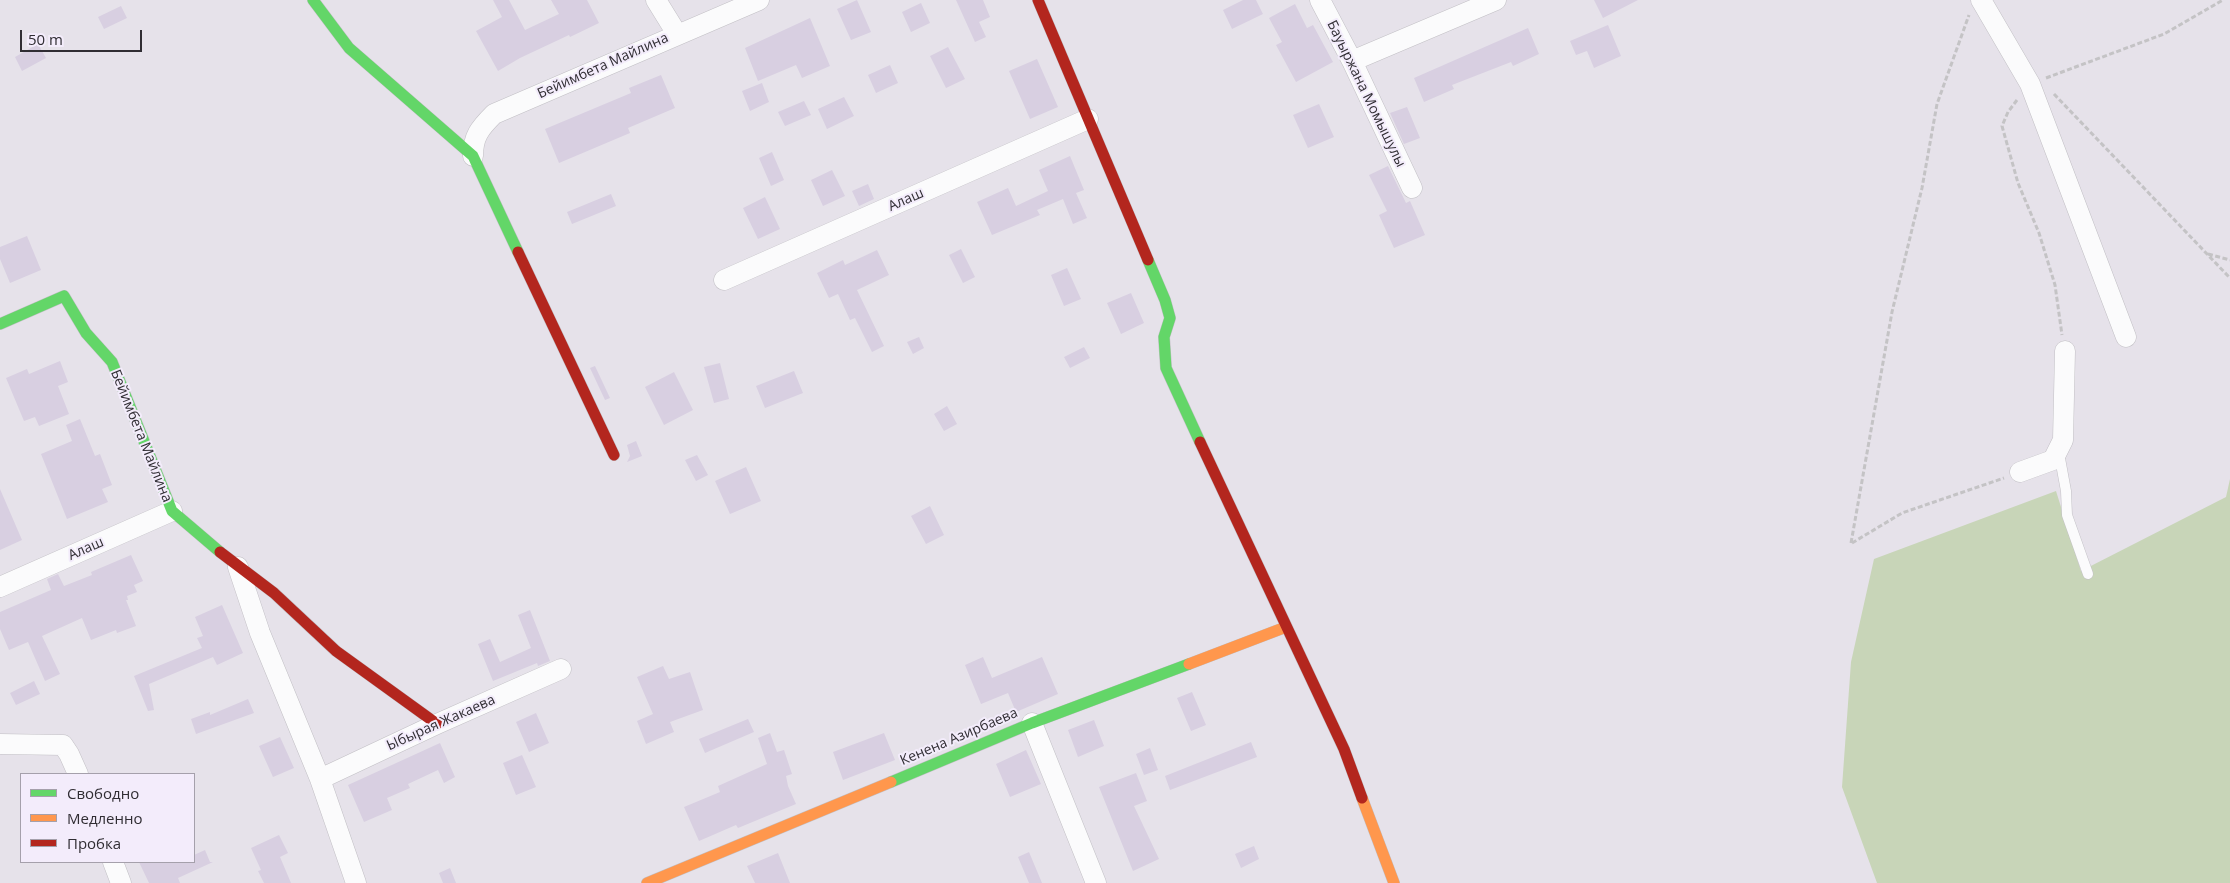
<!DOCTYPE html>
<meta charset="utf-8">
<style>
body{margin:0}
#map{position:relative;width:2230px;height:883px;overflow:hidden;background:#e6e2ea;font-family:"Open Sans",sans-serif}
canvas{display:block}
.legend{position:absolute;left:20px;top:773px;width:175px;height:90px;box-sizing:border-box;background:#f3ecfb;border:1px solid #a5a0ab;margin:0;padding:6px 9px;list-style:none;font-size:15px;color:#302d33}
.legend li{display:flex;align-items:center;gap:10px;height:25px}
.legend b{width:25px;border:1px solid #a5a0ab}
.scale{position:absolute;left:20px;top:30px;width:122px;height:22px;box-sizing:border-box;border:2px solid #302d33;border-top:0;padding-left:6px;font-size:15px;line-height:18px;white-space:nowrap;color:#302d33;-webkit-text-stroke:4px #f3ecfb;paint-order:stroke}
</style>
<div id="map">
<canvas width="2230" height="883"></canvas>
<ul class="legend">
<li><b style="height:6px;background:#63d668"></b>Свободно</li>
<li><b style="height:6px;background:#ff974d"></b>Медленно</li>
<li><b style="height:6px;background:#b3261e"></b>Пробка</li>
</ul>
<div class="scale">50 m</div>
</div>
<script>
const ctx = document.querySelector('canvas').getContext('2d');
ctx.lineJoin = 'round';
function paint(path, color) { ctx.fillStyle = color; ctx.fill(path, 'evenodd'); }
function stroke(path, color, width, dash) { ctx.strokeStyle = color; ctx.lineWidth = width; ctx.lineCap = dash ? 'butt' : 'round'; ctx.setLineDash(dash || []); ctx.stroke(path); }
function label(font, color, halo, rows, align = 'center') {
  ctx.font = font + ' "Open Sans",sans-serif'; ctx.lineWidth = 4; ctx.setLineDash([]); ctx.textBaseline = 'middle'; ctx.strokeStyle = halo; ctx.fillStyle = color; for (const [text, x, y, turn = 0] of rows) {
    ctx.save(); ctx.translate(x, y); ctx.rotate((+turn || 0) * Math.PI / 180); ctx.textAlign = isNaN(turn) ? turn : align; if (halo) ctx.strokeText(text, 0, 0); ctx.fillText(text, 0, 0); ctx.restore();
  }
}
paint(new Path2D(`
 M2230,479V883H1877L1842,787L1851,662L1874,559L2056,491L2081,571L2226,497Z`), '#c8d5b8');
paint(new Path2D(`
 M493,0H509L525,30L559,14L551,0H587L599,23L570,37L569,35L520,58L498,71L476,31L502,17Z
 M857,0L871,32L851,40L837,9Z
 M956,0H983L990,17L979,22L986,37L975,42Z
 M1243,0H1256L1263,14L1232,29L1223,10Z
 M1594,0H1638L1603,18Z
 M921,3L930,23L911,32L902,12Z
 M1295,4L1307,28L1313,25L1333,62L1296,82L1276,45L1282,42L1269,18Z
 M121,6L127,18L104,29L98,17Z
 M810,18L830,66L802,78L796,65L758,81L745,48Z
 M1608,25L1621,56L1594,68L1587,51L1576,55L1570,41Z
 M1528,28L1539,54L1513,66L1511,62L1452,85L1454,89L1424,102L1414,78Z
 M38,44L46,58L22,71L15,57Z
 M948,47L965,79L946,88L930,56Z
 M1037,59L1058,107L1030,119L1009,71Z
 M890,65L898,83L876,93L868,75Z
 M661,75L675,108L628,128L630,133L559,163L545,129L631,93L629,88Z
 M762,83L769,102L750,111L742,91Z
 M844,97L854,116L827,129L818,109Z
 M804,101L811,115L785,126L778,112Z
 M1319,104L1334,137L1308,148L1293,115Z
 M1407,107L1420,138L1404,144L1390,113Z
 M772,152L784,180L771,186L759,158Z
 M1070,156L1084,190L1076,193L1087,218L1073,224L1063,199L1037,210L1040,215L992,235L977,202L1008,188L1016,206L1048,191L1039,170Z
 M1388,166L1406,203L1410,201L1425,235L1394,248L1379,215L1387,211L1369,175Z
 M832,170L845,196L823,206L811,180Z
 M868,184L874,199L859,206L852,191Z
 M611,194L616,206L572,224L567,212Z
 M765,197L780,229L758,239L743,208Z
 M27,236L41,270L10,283L0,259V247Z
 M961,249L975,277L963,283L949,255Z
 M877,250L889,275L857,290L884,346L872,352L855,318L850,320L838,294L829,298L817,273L843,260L845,265Z
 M1067,268L1081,299L1064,306L1051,275Z
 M1131,293L1144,323L1121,334L1107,303Z
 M919,337L924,348L913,354L907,342Z
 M1084,347L1090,358L1070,368L1064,357Z
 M60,361L68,382L58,386L69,414L39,426L35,417L24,421L6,378L27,369L29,374Z
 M720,363L729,399L714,403L704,367Z
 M595,366L610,398L605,400L590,368Z
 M794,371L803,393L765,408L756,386Z
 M674,372L693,410L664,425L645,387Z
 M947,406L957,424L944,431L934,414Z
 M80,419L95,456L100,454L112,485L102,489L108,502L67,519L41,454L72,441L66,425Z
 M636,441L642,456L627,462L630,456L627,445Z
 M697,455L708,475L696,481L685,460Z
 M746,467L761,501L730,514L715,481Z
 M0,489L22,540L0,550Z
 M930,506L944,535L926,544L911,516Z
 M131,555L143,581L134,585L137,592L127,596L128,600H126L136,626L117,633L116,630L91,640L82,618L42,636L60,674L45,681L28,642L9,650L0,629V612L51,590L47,579L58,574L64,586L92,575L91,572Z
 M222,605L243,653L217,665L213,657L149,684L154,710L148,711L134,676L202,648L197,638L203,636L195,617Z
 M530,610L550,661L538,666L537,663L493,681L478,644L490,639L500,662L531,648L518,615Z
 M983,657L992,678L1042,657L1058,694L1016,712L1008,693L981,704L965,665Z
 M663,666L669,679L690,672L703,710L670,722L674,732L646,744L637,721L653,714L637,677Z
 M34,681L40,694L16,705L10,693Z
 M1192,692L1206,725L1191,731L1177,698Z
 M248,699L254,713L196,734L191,719L210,712V715Z
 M536,713L549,743L529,752L516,722Z
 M748,719L754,732L705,753L699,739Z
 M1094,720L1104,746L1078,757L1068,730Z
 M770,733L777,752L784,750L792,774L786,776L788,786L796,804L738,828L736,825L699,841L684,807L720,792L718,786L767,764L758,738Z
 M884,733L895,760L843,780L833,752Z
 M280,737L294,768L273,777L259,746Z
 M1251,742L1257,757L1170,790L1165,776Z
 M440,743L455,777L444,783L438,770L408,784L410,788L387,798L392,810L364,822L348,785Z
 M1150,748L1158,770L1144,775L1136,754Z
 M1026,750L1041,784L1010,797L996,764Z
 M522,755L536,787L516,795L503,763Z
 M1136,773L1147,801L1134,806L1159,859L1133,871L1099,787Z
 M279,835L288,853L280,857L291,883H264L258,871L261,870L251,848Z
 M1254,846L1259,859L1241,868L1235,854Z
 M205,850L210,862H213L178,878L180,883H149L139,862H194V855Z
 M1029,852L1042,883H1029L1018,857Z
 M778,853L790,883H755L747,866Z
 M450,868L456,883H443L439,873Z`), '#d8cfe1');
const lane = new Path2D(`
 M2059,453L2066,491L2067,515L2088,574`);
const street = new Path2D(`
 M656,0L677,34
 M1320,0L1352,61L1412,188
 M1981,0L2030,84L2126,337
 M1352,61L1496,0
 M473,156C473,136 480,128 494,114L759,0
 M724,280L1088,119
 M2020,472L2053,460L2063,440L2065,351
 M238,567L260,633L320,779L356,883
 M0,587L172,511
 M1032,723L1096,883
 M0,744L63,745L69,754L78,774
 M320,779L437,724L561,669
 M113,862L121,883`);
const fast = new Path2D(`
 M313,0L349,48L473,156L518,252
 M1148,260L1165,300L1170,318L1164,337L1166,368L1200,442
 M0,324L64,296L86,333L112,362L172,511L220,552
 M891,782L1032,723L1189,664`);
const slow = new Path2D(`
 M1189,664L1286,627
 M1362,798L1394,883
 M647,883L891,782`);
const jam = new Path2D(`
 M1038,0L1148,260
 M518,252L614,455
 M1200,442L1344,749L1362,798
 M220,552L274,593L336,651L437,724`);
stroke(lane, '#c1bfc4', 11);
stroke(street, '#c1bfc4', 21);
stroke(fast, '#c1bfc4', 12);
stroke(slow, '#c1bfc4', 12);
stroke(jam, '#c1bfc4', 12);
stroke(new Path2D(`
 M2046,78L2164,34L2223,0
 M2054,94L2230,278
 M2017,100L2008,112L2002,126L2018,183L2039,233L2055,285L2062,335
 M2208,254L2230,260
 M1851,543L1892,312L1922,188L1937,104L1969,15
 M1852,543L1902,513L2004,478`), '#c4c3c5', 3, [5, 2.5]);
stroke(lane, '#fbfbfc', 10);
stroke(street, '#fbfbfc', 20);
stroke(fast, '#63d668', 11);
stroke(slow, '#ff974d', 11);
stroke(jam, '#b3261e', 11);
label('14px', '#302d33', '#f3ecfb', [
 ["Бейимбета Майлина",603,66,-24],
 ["Бауыржана Момышулы",1366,94,64],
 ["Алаш",906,200,-24],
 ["Бейимбета Майлина",141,436,68],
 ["Алаш",86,549,-24],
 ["Ыбырая Жакаева",441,723,-24],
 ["Кенена Азирбаева",959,737,-23]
]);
</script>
